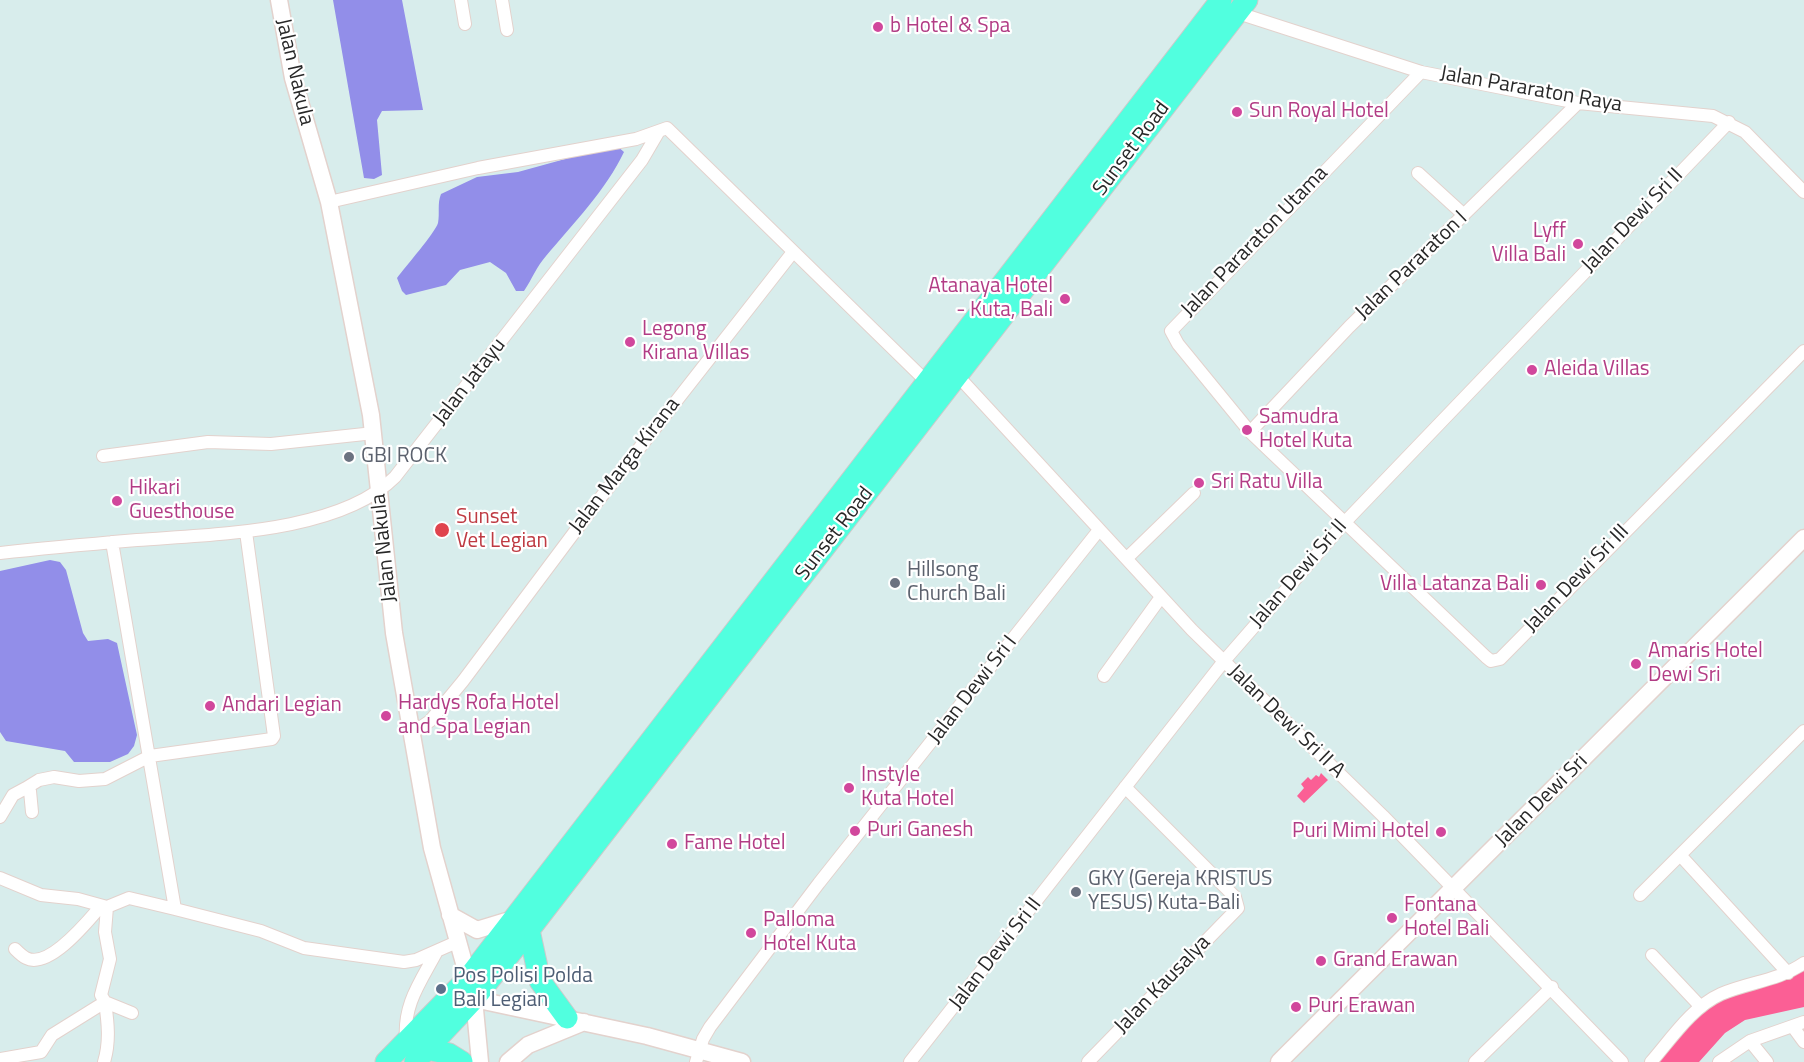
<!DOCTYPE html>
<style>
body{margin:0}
canvas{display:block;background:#d8edec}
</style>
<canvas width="1804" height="1062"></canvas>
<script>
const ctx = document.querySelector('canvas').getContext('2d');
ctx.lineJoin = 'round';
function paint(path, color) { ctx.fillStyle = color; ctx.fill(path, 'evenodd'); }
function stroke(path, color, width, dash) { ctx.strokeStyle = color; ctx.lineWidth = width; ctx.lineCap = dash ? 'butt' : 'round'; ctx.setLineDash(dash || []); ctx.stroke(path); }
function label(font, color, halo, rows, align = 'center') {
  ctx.font = font + ' "Titillium Web",sans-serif'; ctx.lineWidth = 4.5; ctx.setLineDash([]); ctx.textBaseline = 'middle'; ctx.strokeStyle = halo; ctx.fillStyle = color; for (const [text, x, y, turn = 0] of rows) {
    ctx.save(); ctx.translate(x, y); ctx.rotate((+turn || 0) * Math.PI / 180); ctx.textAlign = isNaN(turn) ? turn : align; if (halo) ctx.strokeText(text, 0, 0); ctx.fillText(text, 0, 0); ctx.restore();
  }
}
paint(new Path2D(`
 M333,0H402L423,110L382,111L377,120L382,175L374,179L364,178Z
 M616,145L624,152C606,190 573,224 546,256C537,266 532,279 524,291H516L506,273L490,262L460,270L446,285L406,295L402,291L397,278C405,267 435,233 438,223C440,213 437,204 441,194L477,177L518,172Z
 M50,560L60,562L66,570L83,633L88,641L108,639L117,643L137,735L134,746L128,754L110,762H74L65,751L6,741L0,732V571Z`), '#928ee9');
paint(new Path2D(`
 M1321,773L1328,780L1304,803L1297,796L1304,788L1301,784L1308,777L1311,780L1316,775L1319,777Z
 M1804,967V1007L1745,1020L1725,1033L1699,1062H1657L1702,1012L1722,997Z`), '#fb5f95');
const street = new Path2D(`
 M461,0L465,24
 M502,0L507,30
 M1238,13L1421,72L1578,103L1713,116L1745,132L1804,192
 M1421,72L1171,331L1178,344L1250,432L1486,657L1491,661L1500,659L1804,351
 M1418,173L1464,215
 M329,202L478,168L636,139L667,128L928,383
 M957,375L1192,630L1383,816L1622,1062
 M1250,432L1349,327L1578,103
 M103,456L208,442L271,444L374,433
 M112,542L175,909L261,931L304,948L404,962L416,960L459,941
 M0,553C46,548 91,544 137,540C213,534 339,533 395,477L642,160L659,131
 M1127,558L1194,493
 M1104,676L1161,597
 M412,733L430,721L463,681L594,506L793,252
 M26,788L39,780L54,777L79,781L105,779L150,756L272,739L274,736L246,532
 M0,817L13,795L26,788L30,791L32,812
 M1680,855L1788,973
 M0,878L41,895L78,899L107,907L129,898L175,909
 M1640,895L1804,731
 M107,907L105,932L110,959L101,995L105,1002L132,1013
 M15,949C18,952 22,956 26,958C49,970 88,921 101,906
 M1652,955L1701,1007
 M1793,1027L1804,1042
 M406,1041C403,1004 420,983 437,951
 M1750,1041L1804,1022
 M0,1059L41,1052L52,1035L105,1002C108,1023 110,1042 104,1062
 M696,1062L703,1039L710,1027L819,883L1099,530
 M910,1062L1224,661L1346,521L1729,122
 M1088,1062L1238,908L1235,897L1125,787
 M1475,1062L1552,987
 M1651,1062C1671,1039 1692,1007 1721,994C1749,982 1778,981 1804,963
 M1719,1062L1750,1041L1767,1062`);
const secondary = new Path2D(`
 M279,0L293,78L329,202L371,415L394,633L432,848L474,999L480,1062
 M450,915L477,930L513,919
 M474,999L647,1036L742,1062
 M508,1062L528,1045L584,1022
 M1279,1062L1804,538`);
const highway = new Path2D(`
 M529,930L540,981L567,1018
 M428,1049L449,1054L462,1062
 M386,1062L469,977L1221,0
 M415,1062L474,999L529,930L1247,0`);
stroke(street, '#e3d2cd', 14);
stroke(secondary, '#e3d2cd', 19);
stroke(highway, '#cbcbcb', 23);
stroke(street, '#fff', 12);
stroke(secondary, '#fff', 16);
stroke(highway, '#51ffdf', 21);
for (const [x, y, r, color] of [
 [878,27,6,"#d1479c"],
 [1237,112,6,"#d1479c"],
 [1578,244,6,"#d1479c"],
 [1065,299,6,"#d1479c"],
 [630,342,6,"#d1479c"],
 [1532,370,6,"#d1479c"],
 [1247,430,6,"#d1479c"],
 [349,457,6,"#6b7280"],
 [1199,483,6,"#d1479c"],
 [117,501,6,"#d1479c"],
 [442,530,8,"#e0444e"],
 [895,583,6,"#6b7280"],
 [1541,585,6,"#d1479c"],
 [1636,664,6,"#d1479c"],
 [210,706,6,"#d1479c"],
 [386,716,6,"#d1479c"],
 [849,788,6,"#d1479c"],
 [855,831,6,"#d1479c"],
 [1441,832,6,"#d1479c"],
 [672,844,6,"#d1479c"],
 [1076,892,6,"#6b7280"],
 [1392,918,6,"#d1479c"],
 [751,933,6,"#d1479c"],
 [1321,961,6,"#d1479c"],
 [441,989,6,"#5c6f8a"],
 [1296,1007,6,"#d1479c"]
]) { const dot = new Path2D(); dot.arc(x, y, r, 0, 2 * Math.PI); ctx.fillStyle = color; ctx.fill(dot); stroke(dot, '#fff', 2); }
label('21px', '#b23c85', '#fff', [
 ["b Hotel & Spa",890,27],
 ["Sun Royal Hotel",1249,112],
 ["Lyff",1566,232,"right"],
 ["Villa Bali",1566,256,"right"],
 ["Atanaya Hotel",1053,287,"right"],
 ["- Kuta, Bali",1053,311,"right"],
 ["Legong",642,330],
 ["Kirana Villas",642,354],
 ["Aleida Villas",1544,370],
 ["Samudra",1259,418],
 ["Hotel Kuta",1259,442],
 ["Sri Ratu Villa",1211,483],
 ["Hikari",129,489],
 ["Guesthouse",129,513],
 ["Villa Latanza Bali",1529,585,"right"],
 ["Amaris Hotel",1648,652],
 ["Dewi Sri",1648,676],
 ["Hardys Rofa Hotel",398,704],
 ["and Spa Legian",398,728],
 ["Andari Legian",222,706],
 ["Instyle",861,776],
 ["Kuta Hotel",861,800],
 ["Puri Ganesh",867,831],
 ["Puri Mimi Hotel",1429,832,"right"],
 ["Fame Hotel",684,844],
 ["Fontana",1404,906],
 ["Hotel Bali",1404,930],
 ["Palloma",763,921],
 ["Hotel Kuta",763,945],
 ["Grand Erawan",1333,961],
 ["Puri Erawan",1308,1007]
], 'left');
label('21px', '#282828', '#fff', [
 ["Jalan Nakula",294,72,77],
 ["Jalan Pararaton Raya",1531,90,10],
 ["Sunset Road",1132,149,-53],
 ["Jalan Dewi Sri II",1633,221,-46],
 ["Jalan Pararaton Utama",1255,242,-46],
 ["Jalan Pararaton I",1412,266,-44],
 ["Jalan Jatayu",470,382,-52],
 ["Jalan Marga Kirana",625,466,-52],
 ["Sunset Road",835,534,-52],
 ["Jalan Nakula",385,548,-96],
 ["Jalan Dewi Sri II",1299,574,-49],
 ["Jalan Dewi Sri III",1577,579,-46],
 ["Jalan Dewi Sri I",973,690,-52],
 ["Jalan Dewi Sri II A",1286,722,44],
 ["Jalan Dewi Sri",1542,801,-45],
 ["Jalan Dewi Sri II",996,954,-52],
 ["Jalan Kausalya",1163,985,-46]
]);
label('21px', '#5b616d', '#fff', [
 ["GBI ROCK",361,457],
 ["Hillsong",907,571],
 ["Church Bali",907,595],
 ["GKY (Gereja KRISTUS",1088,880],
 ["YESUS) Kuta-Bali",1088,904]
], 'left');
label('21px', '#be3a42', '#fff', [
 ["Sunset",456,518],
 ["Vet Legian",456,542]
], 'left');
label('21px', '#4e5e75', '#fff', [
 ["Pos Polisi Polda",453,977],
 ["Bali Legian",453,1001]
], 'left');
</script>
